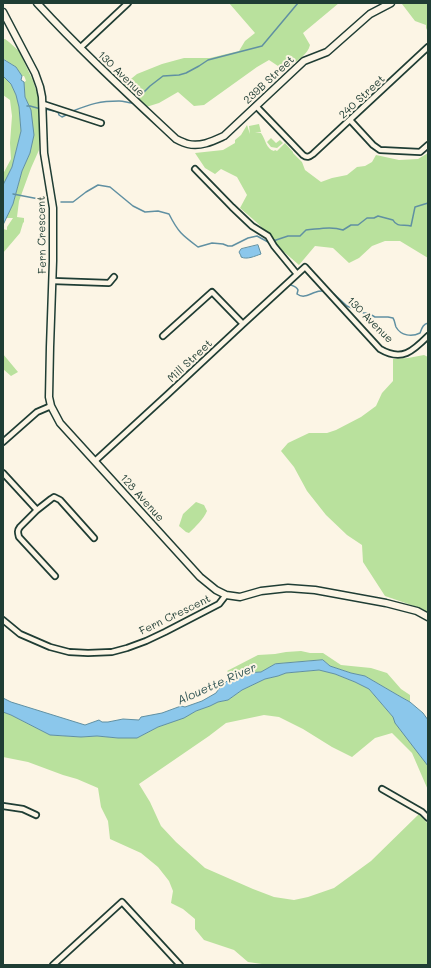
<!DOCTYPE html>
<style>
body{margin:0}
#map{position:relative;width:431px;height:968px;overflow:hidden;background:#fcf5e5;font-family:Mali,sans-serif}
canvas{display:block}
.frame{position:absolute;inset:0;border:4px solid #1f3d34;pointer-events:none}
</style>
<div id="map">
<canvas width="431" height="968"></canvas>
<div class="frame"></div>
</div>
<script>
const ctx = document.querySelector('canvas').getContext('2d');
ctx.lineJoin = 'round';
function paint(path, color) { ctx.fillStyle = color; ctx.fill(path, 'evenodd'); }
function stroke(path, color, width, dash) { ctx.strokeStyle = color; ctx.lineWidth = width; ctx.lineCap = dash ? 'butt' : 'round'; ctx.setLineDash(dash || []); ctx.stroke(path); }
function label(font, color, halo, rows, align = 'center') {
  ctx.font = font + ' Mali,sans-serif'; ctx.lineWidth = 4; ctx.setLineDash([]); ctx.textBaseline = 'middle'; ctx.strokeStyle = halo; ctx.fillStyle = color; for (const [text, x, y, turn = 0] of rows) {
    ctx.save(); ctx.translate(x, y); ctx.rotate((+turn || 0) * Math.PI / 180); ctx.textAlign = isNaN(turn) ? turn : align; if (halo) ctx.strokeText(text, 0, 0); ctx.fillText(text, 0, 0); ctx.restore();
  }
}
paint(new Path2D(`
 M229,3H339L303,33L310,45C308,55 296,61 288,68H281L269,60L257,67L204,105L194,106L178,92L159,103L143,108L121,87L137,74L162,64L184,58H210L239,51L245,41L255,33Z
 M403,3H428V32L426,28V25L415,21L402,4Z
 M3,39H5L9,42L19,51L33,81L40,102L39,150L31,168L19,201L17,217L24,218V222L23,223L20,233L3,253V229L7,230V227L13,218H6L13,204L22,171L30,153L31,110L25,97L24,82L26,81L25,78L24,76H22L16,67L4,59Z
 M3,76L11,84L16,95L19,107L21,131L12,167L3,185V174L11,159L10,143L12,116L10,100L3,95Z
 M259,124L261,132L255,133H261C266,140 266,149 274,151L275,150L277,151L285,143L293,152V153L302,162L305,170L321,182L332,178L347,175L357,167L365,166L372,162L376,155L399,160L418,159L428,153V258L400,241H385L372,246L359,258L349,263L333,248L315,246L299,265L276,245L270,235L255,221L240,208L247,195L237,177L221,169L215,174L205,168L195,153L223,150L235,143V140L241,135L247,125L250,134L249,126Z
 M271,138L276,143L280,140L283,143L277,148L271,147L267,142Z
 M3,354L18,372L11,376L3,369Z
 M424,355L428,357V613L420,608L385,596L363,562L362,545L347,535L326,515L307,491L294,467L281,451L288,443L309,433H327L336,430L361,417L376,406L382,393L393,381V359L408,358Z
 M196,502L204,505L207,511C203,520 196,526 189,533L186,532L179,526L183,514Z
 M301,651L310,653H323L341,665L371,668L387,673L401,689L410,695V702L401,697L365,676L351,673L330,666L323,660L275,664L261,672L243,673L233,676L227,671L258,655L275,654L286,652Z
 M319,670L335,674L355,682L369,689L393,717L396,722L428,766V790L412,753L392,733L375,738L352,757L332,747L303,729L279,717L264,715L226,723L209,736L139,784L150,802L161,826L176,842L205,868L253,889L274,897L294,900L308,897L334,888L371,861L419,814L428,824V965H269L248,962L234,950L204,940L195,929V919L183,909L171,903L173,891L169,881L158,867L141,853L110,839L108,821L101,807L98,788L77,779L63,775L28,762L3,757V712L11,715L50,735L81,737L97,736L118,738H137L158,727L183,718L196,711L210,706L218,702L228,700L242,690L265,679L278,676L286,673Z`), '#b9e19d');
const water = new Path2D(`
 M3,59L16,67L22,76L21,80L24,82L25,97L31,110L34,135L30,153L22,171L13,204L3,225V185L12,167L21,131L19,107L16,95L11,84L3,76Z
 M258,245L261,254C255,256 247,260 241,257V256L239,252L241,249Z
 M323,660L330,666L351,673L365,676L401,697L410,702L423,713L428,720V766L395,723L393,717L369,689L355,682L335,674L319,670L286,673L278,676L265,679L242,690L228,700L218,702L210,706L196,711L184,718L158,727L137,738H118L97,736L81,737L50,735L11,715L3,712V698L11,702L85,725L99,720L102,722H108L123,719L139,720L141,717L162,713L181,706L185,707L202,701L216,693L220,687L233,676L243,673L261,672L275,664Z`);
paint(water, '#8bc7eb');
stroke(water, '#6090a2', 1);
stroke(new Path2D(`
 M138,98L150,86L163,76L179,75L186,73L199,66L208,60L262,46L298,3
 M27,106H30L41,109
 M45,109L58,112L59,115L62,117L66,115
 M73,111C90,104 100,101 119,101C124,101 128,103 132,103
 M13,194L39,199
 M61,202H73L86,192L98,185L110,187L133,206L145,212L158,211L169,214C178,232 182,235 198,247L212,243L223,244L228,246H232L248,238L257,236L268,242H270L288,236H300L306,230C319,229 331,226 343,230L351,225H358L367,218H374L378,216L393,220C397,228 404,224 411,226L415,207L428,203
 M291,285C294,286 297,287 298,290L297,294C304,299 309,294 316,292C318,291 320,291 322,291
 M334,294L347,306L354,309L364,313H368L375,317H388L393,318C395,321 395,325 396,327C401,336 412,337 420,333C422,328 423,324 428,323`), '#6090a2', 1.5);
const minor = new Path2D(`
 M80,48L128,3
 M43,104L101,123
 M256,106L303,155C307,158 309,157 313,154L428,47
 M350,120L373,145L380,150L420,152L428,145
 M195,169L232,207L252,226L268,236L274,246L297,274
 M53,281L109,283L114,277
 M163,336L212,292L243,324
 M3,442L37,412L51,406
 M95,461L168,394L243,324L305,267L380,349C402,362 413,351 428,336
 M3,473L37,510L51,499L54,497L60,500L94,538
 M37,510L20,527C17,531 18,533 19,537L55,576
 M3,620L20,634L50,647L69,652L88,653L112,652L127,648L146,641L165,632L219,604L226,595
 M382,789L422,812L428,818
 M3,806L23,809L36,815
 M53,965L122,902L180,965`);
const tertiary = new Path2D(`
 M37,3C81,51 129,95 176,139C180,141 184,143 188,144C201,147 213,141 224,136L304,61L327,52L370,14L391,3
 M3,12L35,73L40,87L42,97L44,153L53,208V261L50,347L49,397L51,406L60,423L200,577L216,590L226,595L240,597L261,591L288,588L315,590L386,603L417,611L428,617`);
stroke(minor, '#1f3d34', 8);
stroke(tertiary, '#1f3d34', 9);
stroke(minor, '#fcf5e5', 4.5);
stroke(tertiary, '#fcf5e5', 6);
label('11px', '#1f3d34', '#fcf5e5', [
 ["130 Avenue",121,74,44],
 ["239B Street",269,80,-43],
 ["240 Street",362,97,-43],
 ["Fern Crescent",42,235,-91],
 ["130 Avenue",370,320,45],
 ["Mill Street",190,361,-43],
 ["128 Avenue",142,498,48],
 ["Fern Crescent",175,615,-26]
]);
label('italic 12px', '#355959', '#fcf5e5', [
 ["Alouette River",217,684,-24]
]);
</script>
